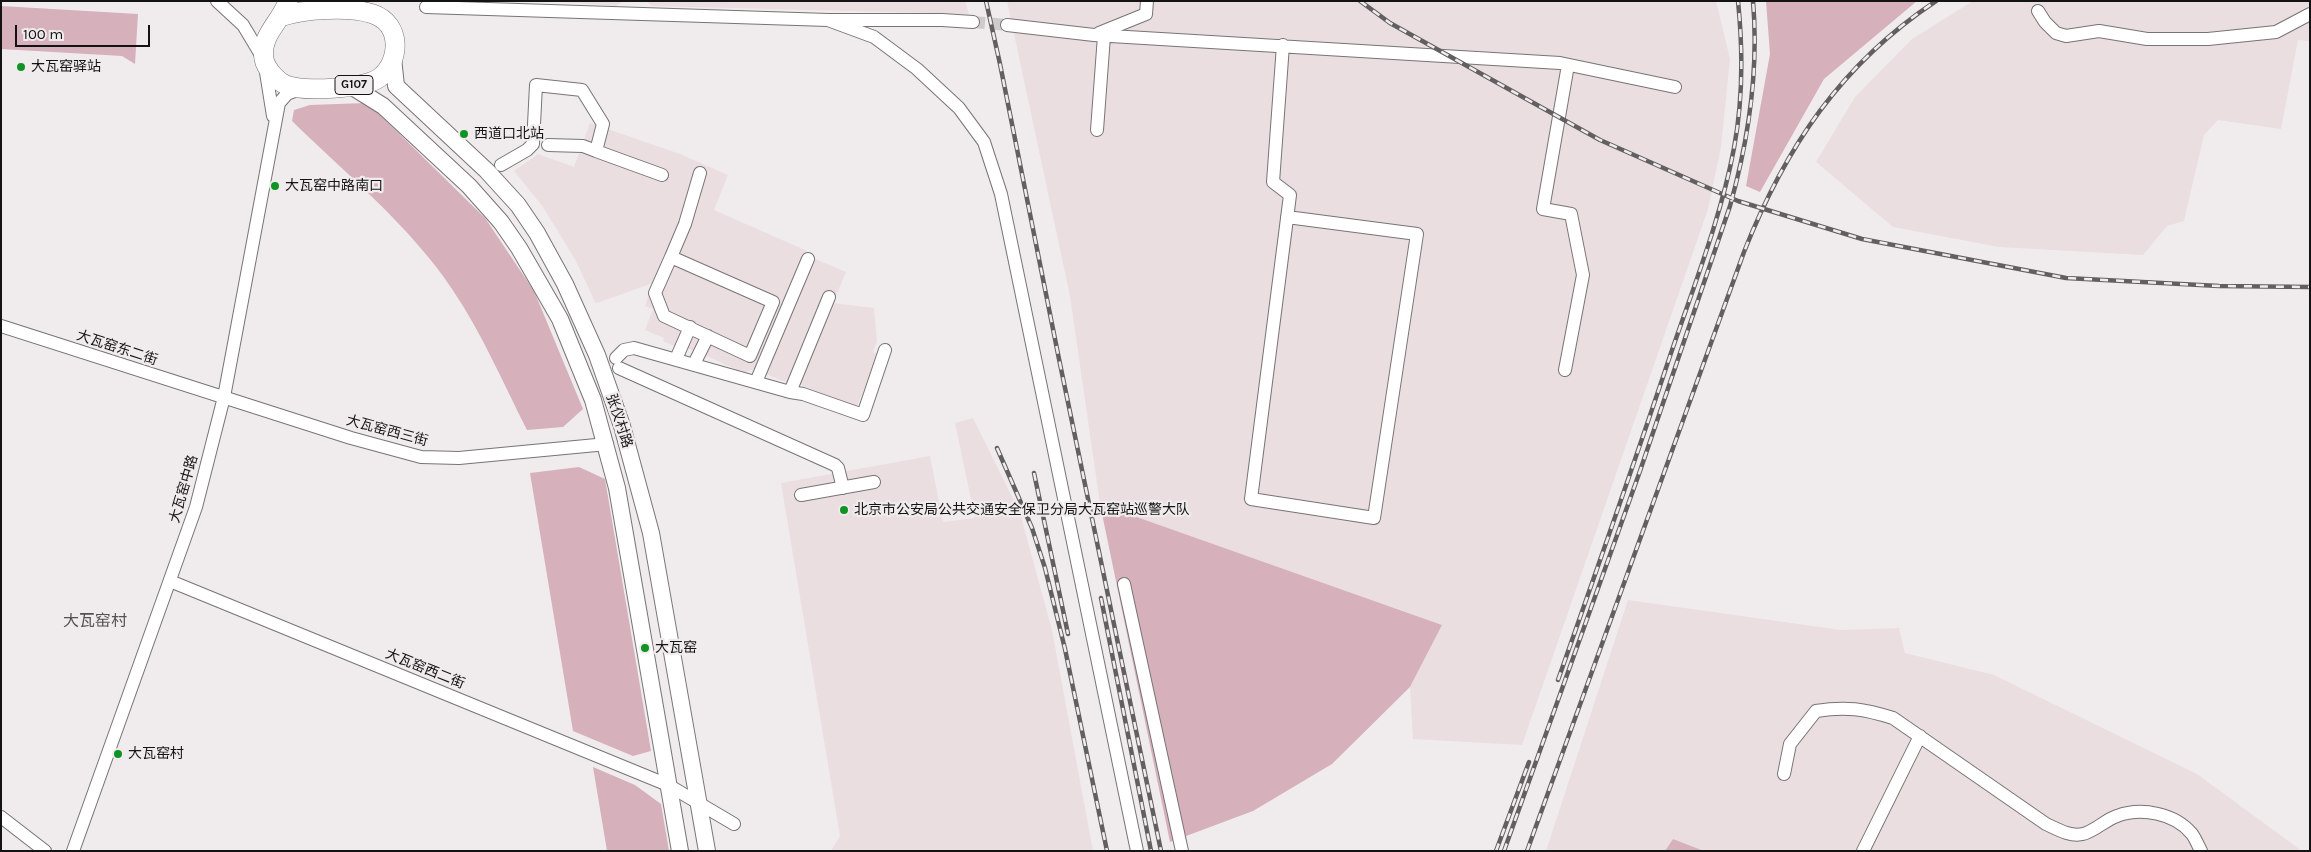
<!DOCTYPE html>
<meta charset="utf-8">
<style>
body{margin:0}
#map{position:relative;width:2311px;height:852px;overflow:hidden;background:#f0eced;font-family:Karla,sans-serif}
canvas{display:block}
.frame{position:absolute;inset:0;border:2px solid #141313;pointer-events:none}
.scale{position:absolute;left:15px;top:25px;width:135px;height:22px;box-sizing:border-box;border:2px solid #141313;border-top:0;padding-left:6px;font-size:15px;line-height:18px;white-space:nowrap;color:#141313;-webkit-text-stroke:4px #f0eced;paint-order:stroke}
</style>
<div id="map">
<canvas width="2311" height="852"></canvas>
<div class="frame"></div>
<div class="scale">100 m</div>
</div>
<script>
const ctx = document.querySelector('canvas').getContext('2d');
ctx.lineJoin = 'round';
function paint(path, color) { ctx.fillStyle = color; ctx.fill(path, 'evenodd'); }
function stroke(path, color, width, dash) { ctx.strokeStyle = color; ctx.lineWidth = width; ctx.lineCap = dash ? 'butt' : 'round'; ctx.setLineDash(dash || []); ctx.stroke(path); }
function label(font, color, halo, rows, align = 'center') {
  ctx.font = font + ' Karla,"Noto Sans SC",sans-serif'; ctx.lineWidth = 4.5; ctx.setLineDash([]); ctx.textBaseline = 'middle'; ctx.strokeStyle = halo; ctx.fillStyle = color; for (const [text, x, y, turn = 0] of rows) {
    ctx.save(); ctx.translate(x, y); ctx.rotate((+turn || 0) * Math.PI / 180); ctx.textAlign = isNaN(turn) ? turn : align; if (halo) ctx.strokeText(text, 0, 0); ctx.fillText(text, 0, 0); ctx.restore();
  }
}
paint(new Path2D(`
 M550,1H623L616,6Z
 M646,1H965L969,14L652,6Z
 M1007,1H1716L1730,59L1721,147L1708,209L1522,745L1413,739L1410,687L1442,625L1100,504L1070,296Z
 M1973,1H2310L2309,41L2298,40L2281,129L2218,120L2204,135L2184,221L2167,226L2143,255L1999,247L1893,227L1816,162L1855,97L1912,39Z
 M590,123L680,154L728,175L714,210L805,250L813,258L846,272L833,303L874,308L877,342L873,352L879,355L856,408L799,384L788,383L754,369L743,373L705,355L676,344L674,346L663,341L664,338L645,330L653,309L645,306L653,283L597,303L595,302L576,261L543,207L514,171L538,154L574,167Z
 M973,418L1020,513L1052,630L1093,851H831L840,836L781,483L930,456L943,522L975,518L955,423Z
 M1628,600L1841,630L1899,628L1905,653L1994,675L2197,774L2302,851H1704L1673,839L1665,851H1546Z`), '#eadee1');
paint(new Path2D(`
 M1766,1H1917L1824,79L1760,192L1746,186L1770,54Z
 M1,6L138,14L135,64L122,56L1,49Z
 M365,103L376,111L485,218L534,291L583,409L563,427L527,430C503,383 482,333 452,289C410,226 346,174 292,121L294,110L310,105Z
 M579,467L605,479L651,751L633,756L573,731L530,473Z
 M1100,504L1442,625L1410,687L1332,764L1253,811L1170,842Z
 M593,767L635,785L661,804L669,851H607Z
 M1673,839L1704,851H1665Z`), '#d6b0bb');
stroke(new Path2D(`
 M973,22L1007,25`), '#cfcbcc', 12, [12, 6]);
const minor = new Path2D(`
 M217,1L243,25L264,60L273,116
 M426,7L828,20H942L973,22
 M2038,11L2045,22L2056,33L2066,36L2099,31L2147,39H2208L2276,32L2310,14
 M828,20L874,37L917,69L959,108L984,142L1001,194L1137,851
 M1007,25L1094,35L1560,63L1675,87
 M1099,33L1146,14L1147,1
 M1283,45L1273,182L1290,195L1251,499L1374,518L1417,234L1287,217
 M1097,130L1104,36
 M596,151L662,175
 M501,165L527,150L533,144L536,85L582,90L603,124L596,151L583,146L548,145
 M671,257L773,302L750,356L664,316L655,293Z
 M671,257L685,224L700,173
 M1,326L351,438L421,457L459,458L607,444
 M616,358L624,350L634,348L790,392L829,297
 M676,359L690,327
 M694,364L708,336
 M619,368L835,465L838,468L843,488
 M1565,370L1583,275L1571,214L1543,209L1568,65
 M756,382L808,259
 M790,392L803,394L863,415L885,350
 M801,495L874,482
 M170,581L668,785L734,824
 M1124,584L1182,851
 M1784,774L1790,744L1816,711C1846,706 1864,709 1893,718L2046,824C2057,829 2070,837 2083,834C2095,831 2105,820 2117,816C2141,807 2175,813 2192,834C2195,838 2198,845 2201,851
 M1,817L45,851
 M73,851L196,507L224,397L279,103L287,94L300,89
 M1863,851L1920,736`);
const major = new Path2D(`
 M393,58L396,86L487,171L518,205L537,233L565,284L597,355L622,426L651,533L707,851
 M351,86L383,106L469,186L501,222L519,248L560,319L593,400L617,488L680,851`);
const highway = new Path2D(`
 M280,17C304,9 349,6 373,14C402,24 401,62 379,78C364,89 302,92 286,85C277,81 266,69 264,59C260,35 281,22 288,1`);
stroke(minor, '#777474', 14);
stroke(major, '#777474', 18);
stroke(highway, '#777474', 20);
stroke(minor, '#fff', 12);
stroke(major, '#fff', 16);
stroke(highway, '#fff', 19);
const rail = new Path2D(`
 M986,1L1000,64L1059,359L1161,851
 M1360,1L1390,23L1600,140L1738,201L1862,239L2066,278L2219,286L2310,287
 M997,448L1032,528L1045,568L1065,649L1107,851
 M1034,473L1068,634
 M1101,598L1151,851
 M1558,680C1595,575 1632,470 1667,365C1690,296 1721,219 1734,148C1743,100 1743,50 1738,1
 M1496,851L1529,762
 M1504,851L1640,471L1730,206C1749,138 1759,71 1753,1
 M1527,851L1744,252C1785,148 1841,64 1936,1`);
stroke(rail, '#615f5f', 4.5);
stroke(rail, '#f0eced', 2.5, [8]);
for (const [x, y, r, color] of [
 [21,67,5,"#0f9325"],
 [464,134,5,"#0f9325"],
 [275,186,5,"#0f9325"],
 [844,510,5,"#0f9325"],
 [645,648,5,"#0f9325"],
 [118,754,5,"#0f9325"]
]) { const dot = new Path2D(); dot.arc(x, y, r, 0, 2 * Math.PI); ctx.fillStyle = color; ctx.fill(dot); stroke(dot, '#f0eced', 2); }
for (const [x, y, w] of [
 [354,85,38]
]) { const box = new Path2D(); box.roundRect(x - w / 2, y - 9.5, w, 19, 4); ctx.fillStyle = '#f0eced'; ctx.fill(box); stroke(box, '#141313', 1); }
label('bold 12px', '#141313', null, [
 ["G107",354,85]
]);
label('14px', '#141313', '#f0eced', [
 ["大瓦窑驿站",31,67],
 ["西道口北站",474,134],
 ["大瓦窑中路南口",285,186],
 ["北京市公安局公共交通安全保卫分局大瓦窑站巡警大队",854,510],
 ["大瓦窑",655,648],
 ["大瓦窑村",128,754]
], 'left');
label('14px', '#141313', '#f0eced', [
 ["大瓦窑东二街",117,348,18],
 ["张仪村路",619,421,72],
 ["大瓦窑西三街",387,431,15],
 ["大瓦窑中路",184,489,-74],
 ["大瓦窑西二街",425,669,22]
]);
label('16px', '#555253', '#f0eced', [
 ["大瓦窑村",95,621]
]);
</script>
